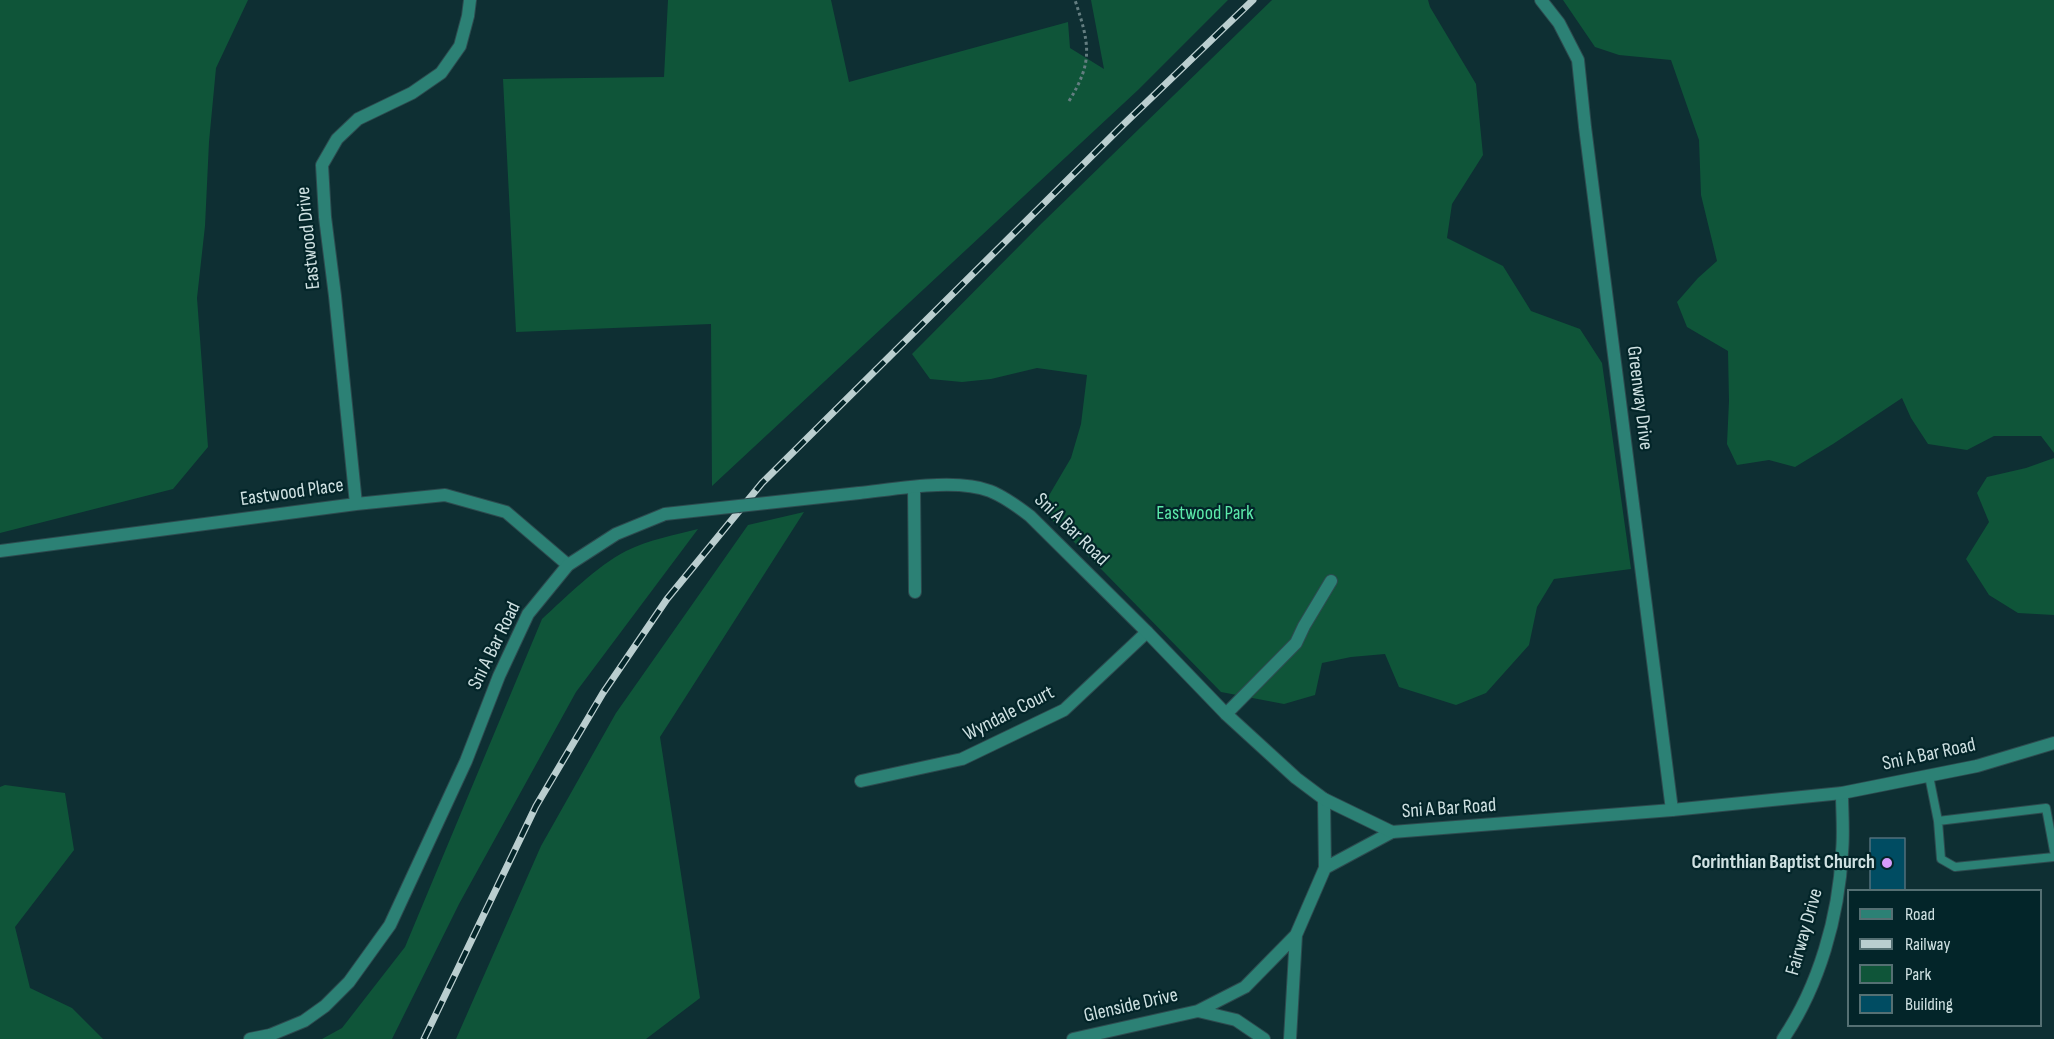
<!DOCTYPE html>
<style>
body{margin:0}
#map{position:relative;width:2054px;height:1039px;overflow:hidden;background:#0e2f33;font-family:"Sofia Sans Condensed",sans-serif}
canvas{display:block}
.legend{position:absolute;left:1847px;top:889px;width:195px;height:138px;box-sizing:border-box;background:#032529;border:2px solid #557073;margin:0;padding:8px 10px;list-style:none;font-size:18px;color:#cfe1e2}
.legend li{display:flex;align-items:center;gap:12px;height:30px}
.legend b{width:30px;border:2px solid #557073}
</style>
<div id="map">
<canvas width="2054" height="1039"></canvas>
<ul class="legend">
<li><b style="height:8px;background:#2c8175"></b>Road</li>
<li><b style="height:8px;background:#bacecf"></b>Railway</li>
<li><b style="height:16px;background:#0f5539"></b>Park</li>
<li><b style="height:16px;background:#004c62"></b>Building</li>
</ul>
</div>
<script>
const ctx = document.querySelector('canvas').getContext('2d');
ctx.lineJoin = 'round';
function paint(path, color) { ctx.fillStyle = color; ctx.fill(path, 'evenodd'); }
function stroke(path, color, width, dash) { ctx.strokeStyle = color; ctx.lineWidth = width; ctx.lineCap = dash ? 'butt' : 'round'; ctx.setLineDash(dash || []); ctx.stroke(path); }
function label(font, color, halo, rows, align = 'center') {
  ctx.font = font + ' "Sofia Sans Condensed",sans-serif'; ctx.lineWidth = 4.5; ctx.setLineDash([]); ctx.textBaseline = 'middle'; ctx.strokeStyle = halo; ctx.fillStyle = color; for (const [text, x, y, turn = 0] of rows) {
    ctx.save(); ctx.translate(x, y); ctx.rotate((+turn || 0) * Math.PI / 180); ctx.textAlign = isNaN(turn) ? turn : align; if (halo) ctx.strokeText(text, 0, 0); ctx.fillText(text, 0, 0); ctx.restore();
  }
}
paint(new Path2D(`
 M0,0H248L216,68L209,142L205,226L197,298L208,447L173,489L0,533Z
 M668,0H831L849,82L1068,22L1070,48L1104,69L1091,0H1228L1138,90L712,486L711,324L516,332L503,79L664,77Z
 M1272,0H1428L1430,7L1476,84L1483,155L1452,204L1447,238L1503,266L1531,311L1580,329L1602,363L1631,569L1554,579L1537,607L1529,645L1486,693L1456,705L1399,687L1385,654L1351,657L1322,663L1315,695L1284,704L1221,692L1104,572L1041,509L1071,458L1081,424L1087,375L1037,368L991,379L962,382L930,379L912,354L1042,223Z
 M1563,0H2054V453L2041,436H1994L1967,450L1928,444L1911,418L1902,398L1833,444L1795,467L1769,460L1737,465L1727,444L1729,401L1728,351L1687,327L1677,302L1698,278L1717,261L1701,195L1699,140L1671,60L1619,55L1595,47Z
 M2054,458V615L2018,613L1989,595L1966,559L1989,522L1977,493L1987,477L2026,468Z
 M804,512L660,737L700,998L646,1039H456L541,846L616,713L748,525Z
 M698,529L576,692L459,904L392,1039H322L342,1028L405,947L542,619C566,597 597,566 626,551C648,540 674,535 698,529Z
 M5,785L65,793L74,850L15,927L30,988L72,1008L103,1039H0V787Z`), '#0f5539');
const building = new Path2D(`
 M1870,838H1905V891H1870Z`);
paint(building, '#004c62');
stroke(building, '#526f7b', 1.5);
const service = new Path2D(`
 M1929,776L1938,821L1941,859L1955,867L2054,857
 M1938,821L2046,808L2054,851`);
const minor = new Path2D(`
 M1541,0L1559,23L1578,60L1585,127L1672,810
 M914,487L915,592
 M356,504L335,296L325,217L322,165L337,139L358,119L412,93L441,73L460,46L468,16L470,0
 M0,551L356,504L445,495L506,512L568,565
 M1226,714L1296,643L1304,626L1331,581
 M861,781L962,759L1064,710L1147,632
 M1324,799L1325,868
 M1198,1011L1236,1020L1264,1039
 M1073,1039L1198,1011L1245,987L1296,935
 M1290,1039L1296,935L1325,868L1392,832
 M1783,1039C1819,986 1839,916 1842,852C1844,833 1842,812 1842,793`);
const tertiary = new Path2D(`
 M859,493C896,489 956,478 990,491C1005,497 1017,506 1030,516L1147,632L1226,714L1296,778L1324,799L1392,832L1672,810L1842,793L1977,766L2054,743
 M250,1039L270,1035L304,1021L325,1006L349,982L390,925L466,761L499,676L528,614L568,565L616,534L665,514`);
stroke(service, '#2d4b4f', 10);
stroke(minor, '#2d4b4f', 14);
stroke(tertiary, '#2d4b4f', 14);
stroke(new Path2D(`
 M1069,101C1094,61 1089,43 1075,0`), '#647e81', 3, [3, 3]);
stroke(service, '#2c8175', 8);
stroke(minor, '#2c8175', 12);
stroke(tertiary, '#2c8175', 12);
const rail = new Path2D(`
 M424,1039L536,806L603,693L667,599L762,483L1124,124L1253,0`);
stroke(rail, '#bacecf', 7);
stroke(rail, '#032529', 4.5, [14]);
const tertiaryBridge = new Path2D(`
 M665,514L859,493`);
stroke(tertiaryBridge, '#2d4b4f', 14, []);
stroke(tertiaryBridge, '#2c8175', 12);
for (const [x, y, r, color] of [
 [1887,863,6,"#d69bfa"]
]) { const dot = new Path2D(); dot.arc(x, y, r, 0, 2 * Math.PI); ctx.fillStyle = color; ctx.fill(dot); stroke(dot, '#032529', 2); }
label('20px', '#cfe1e2', '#032529', [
 ["Eastwood Drive",309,238,-96],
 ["Greenway Drive",1639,398,83],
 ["Eastwood Place",292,493,-8],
 ["Sni A Bar Road",1071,530,44],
 ["Sni A Bar Road",495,646,-64],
 ["Wyndale Court",1009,714,-27],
 ["Sni A Bar Road",1929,755,-12],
 ["Sni A Bar Road",1449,809,-4],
 ["Fairway Drive",1805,932,-74],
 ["Glenside Drive",1131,1006,-13]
]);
label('20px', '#5ceaaa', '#032529', [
 ["Eastwood Park",1205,514]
]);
label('bold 20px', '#cfe1e2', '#032529', [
 ["Corinthian Baptist Church",1875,863]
], 'right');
</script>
